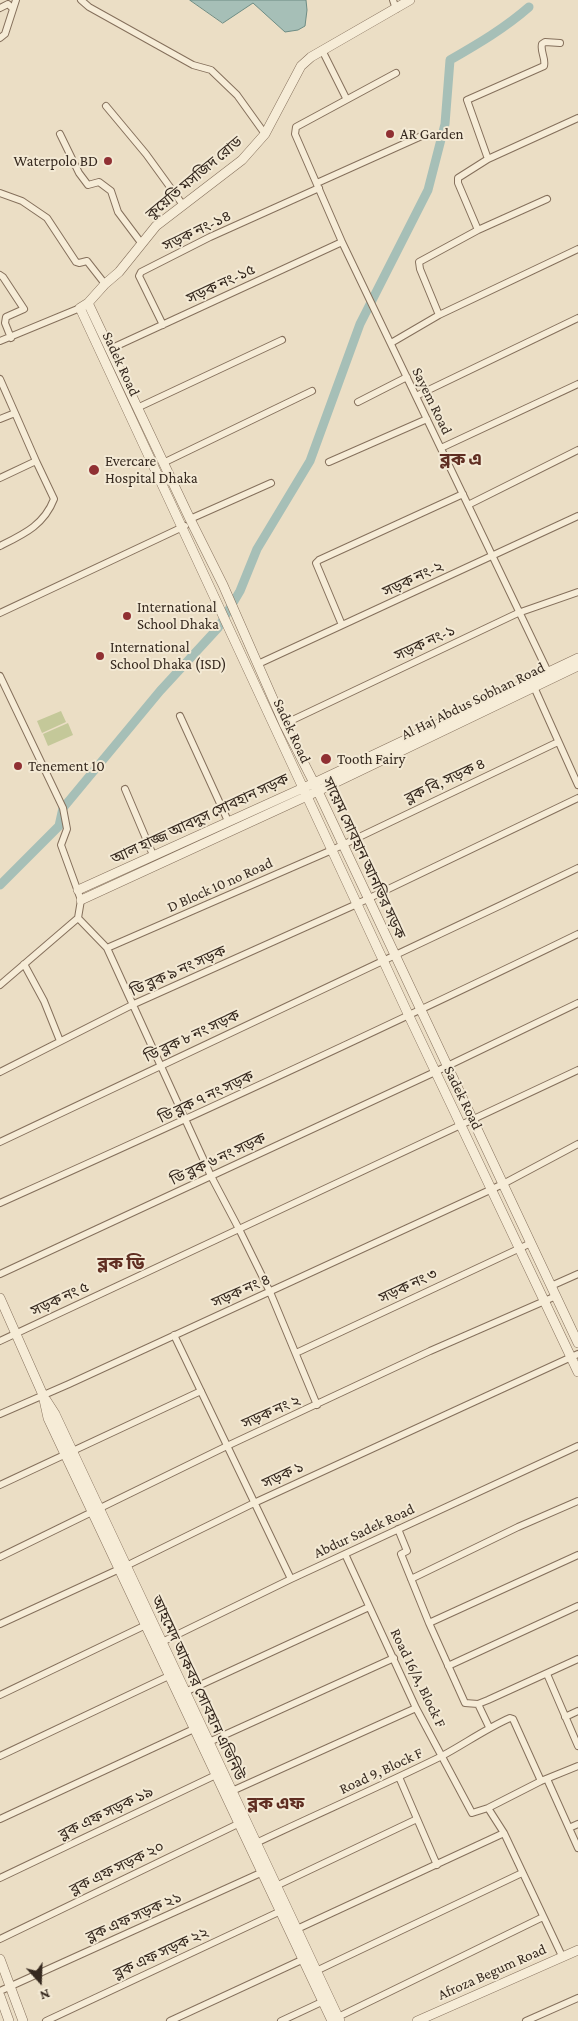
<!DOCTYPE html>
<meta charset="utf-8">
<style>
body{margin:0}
#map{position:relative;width:578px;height:2021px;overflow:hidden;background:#ebdec5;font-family:"Crimson Pro",serif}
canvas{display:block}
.north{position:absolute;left:15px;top:1956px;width:50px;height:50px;-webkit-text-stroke:4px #f3e9d4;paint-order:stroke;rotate:160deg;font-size:14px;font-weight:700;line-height:20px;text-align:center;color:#36291f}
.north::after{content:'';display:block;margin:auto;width:18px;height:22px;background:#36291f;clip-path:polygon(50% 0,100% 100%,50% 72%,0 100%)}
</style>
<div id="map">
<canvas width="578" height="2021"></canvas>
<div class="north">N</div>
</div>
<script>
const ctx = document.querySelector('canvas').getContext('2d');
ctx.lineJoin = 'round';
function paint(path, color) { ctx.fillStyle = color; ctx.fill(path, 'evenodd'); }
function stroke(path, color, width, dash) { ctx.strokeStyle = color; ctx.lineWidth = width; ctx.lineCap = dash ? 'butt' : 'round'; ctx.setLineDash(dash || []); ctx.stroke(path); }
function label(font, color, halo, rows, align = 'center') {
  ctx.font = font + ' "Crimson Pro","Noto Sans Bengali",serif'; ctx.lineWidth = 4; ctx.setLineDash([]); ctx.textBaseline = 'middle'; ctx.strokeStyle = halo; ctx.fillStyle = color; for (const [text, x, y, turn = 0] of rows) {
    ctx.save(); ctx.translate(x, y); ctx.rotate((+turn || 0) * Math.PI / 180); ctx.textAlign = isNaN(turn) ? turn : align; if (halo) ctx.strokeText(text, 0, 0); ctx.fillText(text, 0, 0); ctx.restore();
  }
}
paint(new Path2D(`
 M61,711L66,722L42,733L37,721Z
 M68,723L73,735L48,746L43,734Z`), '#c4c899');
const water = new Path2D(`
 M190,0H306L307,10L305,26L298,30L285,32L253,3L223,23Z`);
paint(water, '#a6bfb7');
stroke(water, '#6d8c84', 1);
stroke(new Path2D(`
 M0,885L59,826L63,808L160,691L218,628L240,591L257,549L310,461L360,324L428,190L445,124L450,60C478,44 505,28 529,7`), '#a6bfb7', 9);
const minor = new Path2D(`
 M81,0L89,7L193,65L211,70L237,95L265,134
 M393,0L396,9
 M0,8L8,4L13,9
 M0,38L5,34L16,0
 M323,52L346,98
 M396,73L296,127L295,134L342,242L548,672
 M106,106L146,154L183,205
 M60,134L79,173L88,185L99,182L111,191L118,212L142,244
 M488,159L467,100L544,66C546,58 540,52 542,44L545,42L560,43
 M317,183L426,134
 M0,193L22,201L47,218L76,262L79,263L87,261L105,284
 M478,230L458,183V178L488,159L578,118
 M0,275L3,277L24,309L6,317L5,323L11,338
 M439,315L420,269L419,262L478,230L547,199
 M163,325L139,276L141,272L210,237L319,188
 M0,341L80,308
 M391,343L439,315L578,249
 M110,349L342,242
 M0,379L15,413
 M416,396L578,318
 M358,402L407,377
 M137,408L282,340
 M0,419L15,413L36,461L0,478
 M441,448L578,384
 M329,462L427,419
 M163,463L312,391
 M468,505L578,450
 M190,519L271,483
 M0,546C24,534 44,525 54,499L36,461
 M0,613L185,526
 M342,625L316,563L319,560L463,494
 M258,664L578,516
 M0,676L63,808L67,829L61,845L81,900L78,918L107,948L211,1176L239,1229L578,1070
 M534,687L578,785
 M180,716L228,821
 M284,724L518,613L578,592
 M125,789L153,855
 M107,948L332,850L558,742
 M24,964L44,1001L60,1041
 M0,985L78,918
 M0,1072L134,1004L357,904L578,798
 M0,1142C192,1050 386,961 578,868
 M0,1203C194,1116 387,1027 578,934
 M0,1274L435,1072L578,1003
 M551,1286L578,1274
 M174,1335L291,1579
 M0,1341L239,1229L270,1292L317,1405
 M296,1353L531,1243
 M0,1414L69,1384L503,1184L578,1144
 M0,1485L201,1391
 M398,1529L407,1551L401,1554L429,1623L465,1703L478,1704L488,1700L578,1659
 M345,1554L416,1708L472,1813L488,1808L541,1781L578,1766
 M0,1557L227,1446L430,1351L556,1296
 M411,1579L518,1527L578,1501
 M429,1623L578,1555
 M0,1624L126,1566L254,1503L578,1354
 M162,1642L291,1579L578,1446
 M448,1666L578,1606
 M547,1674L578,1746
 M185,1692L369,1607
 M0,1695L148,1624
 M478,1704L489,1727
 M565,1717L578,1711
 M209,1742L394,1658
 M0,1756L173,1674
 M399,1777L437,1865
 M547,1779L578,1848
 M232,1791L416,1708
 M488,1808L504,1833L562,1956
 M0,1819L196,1728
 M569,1828L578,1824
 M256,1843C317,1814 379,1787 440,1757C463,1745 485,1729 510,1718L513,1719L541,1781
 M0,1878L218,1774
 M276,1886L417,1819
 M297,1929L504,1833
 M0,1939L242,1822
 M316,1971L522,1873
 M0,1991L265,1871
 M338,2017L543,1917
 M46,2021L283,1910
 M170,2021L306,1958
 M281,2021L326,2000
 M526,2021L578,1998`);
const tertiary = new Path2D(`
 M410,0L311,57L301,66L265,134L242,160L156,226L119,272L105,284L88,303L80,308L409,1016L578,1372
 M88,303L190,519L223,585L284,724L314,783L578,1343
 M78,890L314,783L578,658
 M81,900L318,791L578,666
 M0,1298L43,1395L48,1418L332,2021
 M46,1400L55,1414L340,2021
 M0,1959L23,2021
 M0,1996L9,2021
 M417,2021L578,1950`);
stroke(minor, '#85705c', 8);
stroke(tertiary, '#85705c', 10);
stroke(minor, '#f6ecd7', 6);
stroke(tertiary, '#f6ecd7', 9);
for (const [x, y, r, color] of [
 [390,134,5,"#903033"],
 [108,161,5,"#903033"],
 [94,470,6,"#903033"],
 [127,616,5,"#903033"],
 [100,656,5,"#903033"],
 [326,759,6,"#903033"],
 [18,766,5,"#903033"]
]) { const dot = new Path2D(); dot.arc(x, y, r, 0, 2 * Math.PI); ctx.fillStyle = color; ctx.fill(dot); stroke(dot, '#f3e9d4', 2); }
label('15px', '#36291f', '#f3e9d4', [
 ["AR Garden",400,134],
 ["Waterpolo BD",98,161,"right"],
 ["Evercare",105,461],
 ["Hospital Dhaka",105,478],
 ["International",137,607],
 ["School Dhaka",137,624],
 ["International",110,647],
 ["School Dhaka (ISD)",110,664],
 ["Tooth Fairy",337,759],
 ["Tenement 10",28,766]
], 'left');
label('15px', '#36291f', '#f3e9d4', [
 ["কুয়েতি মসজিদ রোড",194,178,-40],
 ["সড়ক নং-১৪",197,231,-26],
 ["সড়ক নং-১৫",221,284,-25],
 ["Sadek Road",121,364,65],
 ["Sayem Road",432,401,64],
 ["সড়ক নং-২",413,579,-25],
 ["সড়ক নং-১",425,643,-25],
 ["Al Haj Abdus Sobhan Road",473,701,-26],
 ["Sadek Road",292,731,65],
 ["ব্লক বি, সড়ক ৪",445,781,-25],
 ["আল হাজ্জ আবদুস সোবহান সড়ক",200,819,-25],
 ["সায়েম সোবহান আনভির সড়ক",364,858,65],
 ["D Block 10 no Road",220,885,-24],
 ["ডি ব্লক ৯ নং সড়ক",178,971,-24],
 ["ডি ব্লক ৮ নং সড়ক",192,1036,-25],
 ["ডি ব্লক ৭ নং সড়ক",206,1097,-25],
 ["Sadek Road",463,1098,64],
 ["ডি ব্লক ৬ নং সড়ক",218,1159,-25],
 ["সড়ক নং ৩",408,1286,-25],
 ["সড়ক নং ৪",241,1291,-24],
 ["সড়ক নং ৫",60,1299,-25],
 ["সড়ক নং ২",271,1412,-24],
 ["সড়ক ১",283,1475,-25],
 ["Abdur Sadek Road",364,1531,-25],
 ["Road 16/A, Block F",418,1678,64],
 ["আহমেদ আকবর সোবহান এভিনিউ",198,1688,65],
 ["Road 9, Block F",381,1771,-25],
 ["ব্লক এফ সড়ক ১৯",106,1813,-26],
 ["ব্লক এফ সড়ক ২০",117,1868,-26],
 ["ব্লক এফ সড়ক ২১",134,1917,-24],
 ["ব্লক এফ সড়ক ২২",161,1953,-25],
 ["Afroza Begum Road",492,1972,-24]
]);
label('bold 18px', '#5f2d21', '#f3e9d4', [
 ["ব্লক এ",461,459],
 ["ব্লক ডি",121,1263],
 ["ব্লক এফ",276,1803]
]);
</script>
